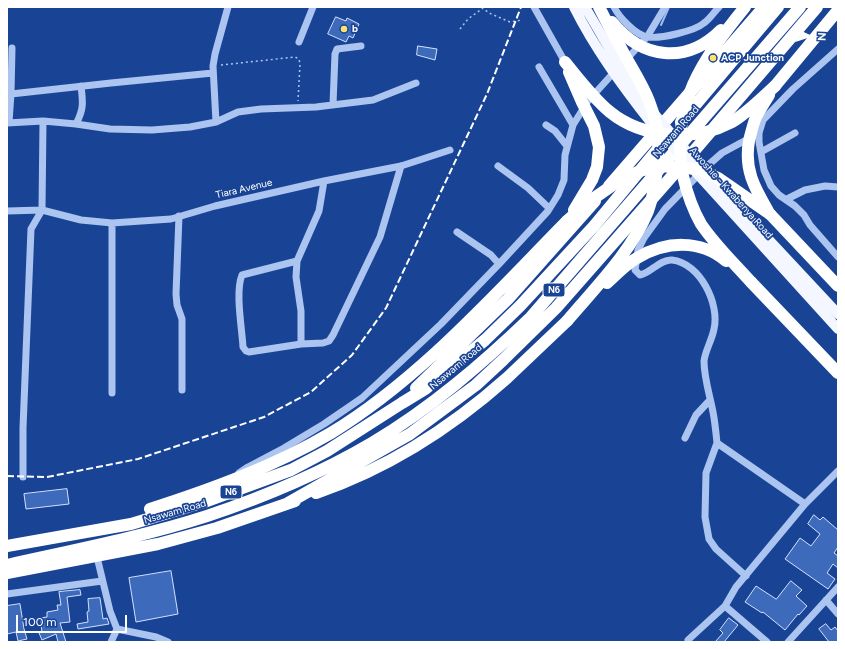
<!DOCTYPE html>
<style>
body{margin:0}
#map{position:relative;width:845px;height:649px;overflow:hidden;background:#194495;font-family:Figtree,sans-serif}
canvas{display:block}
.frame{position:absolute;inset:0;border:8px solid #fff;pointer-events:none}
.north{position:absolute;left:789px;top:16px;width:40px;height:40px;-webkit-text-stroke:3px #194495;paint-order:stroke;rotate:93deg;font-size:11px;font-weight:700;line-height:16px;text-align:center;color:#fff}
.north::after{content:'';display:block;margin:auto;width:14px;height:18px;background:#fff;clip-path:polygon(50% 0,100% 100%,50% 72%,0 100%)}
.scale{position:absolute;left:16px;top:615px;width:111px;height:18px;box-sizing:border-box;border:2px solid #fff;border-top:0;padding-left:5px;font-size:12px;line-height:14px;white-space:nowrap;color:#fff;-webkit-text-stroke:3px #194495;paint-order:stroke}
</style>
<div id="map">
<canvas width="845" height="649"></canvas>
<div class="frame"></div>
<div class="north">N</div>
<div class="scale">100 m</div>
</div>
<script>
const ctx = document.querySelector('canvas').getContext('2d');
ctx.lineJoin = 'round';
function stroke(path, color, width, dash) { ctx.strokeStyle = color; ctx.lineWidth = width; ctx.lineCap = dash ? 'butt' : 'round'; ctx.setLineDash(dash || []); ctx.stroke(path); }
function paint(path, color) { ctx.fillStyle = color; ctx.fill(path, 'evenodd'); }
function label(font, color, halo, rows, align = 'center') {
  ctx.font = font + ' Figtree,sans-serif'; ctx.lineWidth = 3.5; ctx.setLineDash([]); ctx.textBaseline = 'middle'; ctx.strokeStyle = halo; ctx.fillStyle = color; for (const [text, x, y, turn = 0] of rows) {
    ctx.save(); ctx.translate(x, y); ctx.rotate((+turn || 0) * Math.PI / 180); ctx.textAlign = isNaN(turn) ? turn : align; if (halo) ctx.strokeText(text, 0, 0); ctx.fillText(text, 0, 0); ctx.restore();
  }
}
stroke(new Path2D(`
 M661,25L669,7`), '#9ebdf2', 2);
const building = new Path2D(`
 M336,17L346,21L347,18L359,24L353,38L349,36L346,42L328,34Z
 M418,46L437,49L435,60L417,55Z
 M67,489L69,504L26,509L24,494Z
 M814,515L820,520L823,517L838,530V547L834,553L838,556V568L833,564L827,573L835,579L828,589L785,559L800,538L811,546L820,534L808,524Z
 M171,571L178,614L136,622L129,578Z
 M791,581L802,590L796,596L807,606L799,615L798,614L785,630L763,612L762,613L745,602L756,586L776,599Z
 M80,590L81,595L67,597L70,622L60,623L66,642H58L56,634L42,640L39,633L42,632L40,618L47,617V612L58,610L57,605H61L59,592Z
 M100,598L103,619L107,618L109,624L78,629L77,624L88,622L87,612L89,611L88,599Z
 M20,604L24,629L27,639L18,641L16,632L7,634V606Z
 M729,618L738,625L724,642H715L723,633L720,630Z
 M826,624L831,630L835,627L838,631V642H829L819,629Z`);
paint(building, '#3e6abb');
stroke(building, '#d2e1fb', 1);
stroke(new Path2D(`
 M460,29L468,19L483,8L489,13L510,22L522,20
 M221,65L295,57L299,59L300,64L298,101`), '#abc4f0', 1.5, [2, 3]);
stroke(new Path2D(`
 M534,7L565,62
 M614,7C619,17 636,36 648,37C660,39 695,31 704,23C710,19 714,12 719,7
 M299,42L313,7
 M838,49L793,89L763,120L759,133V142L764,170L771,186L779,195L795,206L804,215L810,225L838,257
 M625,61L647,37L665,7
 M539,67L573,125
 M11,94L12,48
 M333,104L335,54L337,49L361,46
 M9,122L11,94L111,83L213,73
 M216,122L213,66L215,54L228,7
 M7,123L43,121L76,124L110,129L152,130L190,127L216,122L238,112L261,109L316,107L373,100L416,83
 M76,124C84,109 83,102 81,86
 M546,125L555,131L567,146
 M759,133L722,153L706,167L665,209L644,238L638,250L635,270L640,275C651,273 660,259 672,260C700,263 720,304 714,329C712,340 705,351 704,361C704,378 710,396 713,412C715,422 716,433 717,443L805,504
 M761,152L795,133
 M498,166L528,188L549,208
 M787,199L805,190L825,186L838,187
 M7,211L42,210L81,220L112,223L171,219L215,206L324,181L401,166L450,150
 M179,216L176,294L177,305L182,319V390
 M457,232L491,255L499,264
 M297,261L242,275C235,292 242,328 243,347L246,351L249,352L301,344L323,343L329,341L333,335L380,237L401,166
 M301,344V311L296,277L297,261L319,211L324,181
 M112,393V223
 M685,438L696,415L710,400
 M717,443L706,473L705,517L709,539L716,549L746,576
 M239,473L248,467L284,448L324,424L362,398L441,324L499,264L548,211L558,195L564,180L565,155L573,125L588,101L616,70
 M23,477V428L31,229L42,210L43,121
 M97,557L110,611L117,629L156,637L168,642
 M7,594L102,581
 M826,600L838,614
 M725,606L767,642
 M688,640L725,606L736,587L805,504L838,471
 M111,642L117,629
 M788,642L838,587`), '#abc4f0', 7);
stroke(new Path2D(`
 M775,86L838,10
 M681,122L778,7
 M609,186L764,7
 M770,214L838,286
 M751,282L838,373
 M416,388L508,299L595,201
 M316,493C386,469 452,427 507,378C527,359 547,340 567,321
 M288,503L410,434L476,385L503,360L556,308L688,158L817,7
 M150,509C212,489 275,466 331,433C420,379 495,294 567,221
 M7,546L131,524L204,502L291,470L327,451L402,403L425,389L485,340L520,306L594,226L662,144
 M7,565C74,550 142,537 207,516C264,497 321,473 372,443C431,408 482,364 531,317L800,7
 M7,573L158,544L217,528L295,501`), '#fff', 12);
stroke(new Path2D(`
 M7,476L47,477L138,459L264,417L311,392L352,355L386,308L487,94L521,7`), '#fff', 2, [7, 3]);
stroke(new Path2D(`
 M574,7C595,49 623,87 652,124L838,329
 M585,7L615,58L643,101L697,163L838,314`), '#f4f7ff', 10);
stroke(new Path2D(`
 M745,7C703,59 669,106 683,176C687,193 693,210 701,224C715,245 734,263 751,282
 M612,22C642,59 686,65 721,30
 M565,62C579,79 593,98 610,112C642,138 694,142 730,123C744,116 763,97 775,86
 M569,72L582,102L594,126L599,147L597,167L592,180L574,210
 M768,211C754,187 744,169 749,141C751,133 753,124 756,117C760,109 765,102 769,95
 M567,221L587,203L623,178L640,171L660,166L697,169L718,178L770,214
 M607,283C616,275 626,264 637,258C666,241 700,239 726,261
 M567,321C594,289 632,251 648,211C653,198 655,184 657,170C660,146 658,123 649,101C642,83 631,67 622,50C614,36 606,21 599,7`), '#fff', 12);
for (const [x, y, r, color] of [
 [344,29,4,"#ffe26a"],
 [713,58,4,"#ffe26a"]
]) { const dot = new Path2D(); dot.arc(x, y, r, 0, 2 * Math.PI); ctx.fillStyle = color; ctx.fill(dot); stroke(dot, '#194495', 1.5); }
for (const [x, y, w] of [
 [554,290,22],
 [231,492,22]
]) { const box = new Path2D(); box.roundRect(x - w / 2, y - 7, w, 14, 3); ctx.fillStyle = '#194495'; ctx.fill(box); stroke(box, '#fff', 1); }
label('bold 9px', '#fff', null, [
 ["N6",554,290],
 ["N6",231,492]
]);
label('bold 10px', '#fff', '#194495', [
 ["b",352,29],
 ["ACP Junction",721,58]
], 'left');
label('10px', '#fff', '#194495', [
 ["Nsawam Road",676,132,-49],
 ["Tiara Avenue",244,189,-13],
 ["Awoshie - Kwabenya Road",731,193,48],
 ["Nsawam Road",456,367,-40],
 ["Nsawam Road",175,512,-16]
]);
</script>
